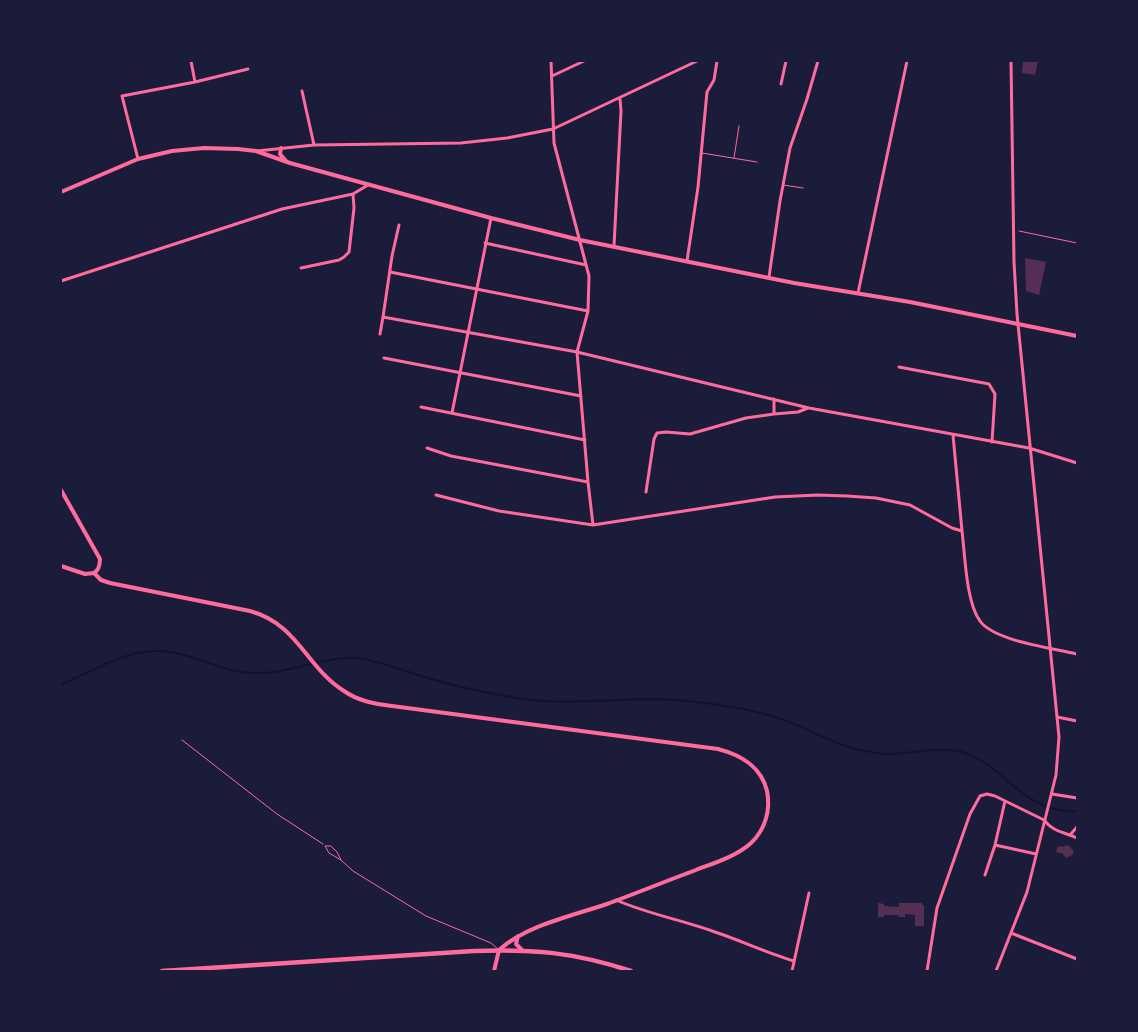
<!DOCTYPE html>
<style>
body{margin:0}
#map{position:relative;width:1138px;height:1032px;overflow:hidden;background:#1b1b3a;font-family:"Nunito Sans",sans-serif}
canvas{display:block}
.frame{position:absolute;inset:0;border:62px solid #1b1b3a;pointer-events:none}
</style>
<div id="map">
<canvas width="1138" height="1032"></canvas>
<div class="frame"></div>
</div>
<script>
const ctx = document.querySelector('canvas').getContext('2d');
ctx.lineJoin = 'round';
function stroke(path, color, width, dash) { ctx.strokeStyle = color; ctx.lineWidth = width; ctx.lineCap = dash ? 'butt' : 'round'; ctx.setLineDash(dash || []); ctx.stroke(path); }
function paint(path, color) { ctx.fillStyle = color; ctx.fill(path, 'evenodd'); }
stroke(new Path2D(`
 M61,685C99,668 133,644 176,653C203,659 226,672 253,673C291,675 326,653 364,659C385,663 404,671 425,677C457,687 490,694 523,699C568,705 612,699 656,699C679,700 702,702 725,706C748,709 771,715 792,723C813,731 834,744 856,749C867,751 881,755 893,754C912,753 932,748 951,750C1001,754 1018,815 1077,811`), '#12122b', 2);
paint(new Path2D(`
 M1023,61H1038L1035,75L1022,73Z
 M1025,258L1046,262L1039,295L1026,291Z
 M1065,845L1070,846L1074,852L1072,855L1066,858L1063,854L1056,852L1058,846L1064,847Z
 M878,903L884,904V906L899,907V903H922V905H924V926H915V915L905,914V917H898L899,915H884V917H878Z`), '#542f53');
stroke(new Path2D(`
 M1019,231L1077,243
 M182,740L277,814L323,844`), '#ff6b9d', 1);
stroke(new Path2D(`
 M702,153L757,162
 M734,158L739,126
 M783,185L803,188
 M341,860L337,852L331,846H325L329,853L341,860L353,871L426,916L491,943L499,950`), '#ff6b9d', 1);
stroke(new Path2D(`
 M191,61L195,82
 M551,61L554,143L589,276L588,311L577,352L588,482L593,525
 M552,76L584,61
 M781,84L786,61
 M302,91L314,145
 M257,151L314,145L461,143L507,138L553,129L697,61
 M138,159L122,96L195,82L248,69
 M485,243L586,265
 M614,246L621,111L620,99
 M687,261L698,187L707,92L714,80L717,61
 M301,268L339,260L344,257L349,252L354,208L353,194
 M390,272L588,311
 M769,277L780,201L790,148L807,99L818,61
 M61,281L282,209L353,194L368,185
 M858,293L907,61
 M383,317L392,256L399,225
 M380,334L383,317L577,352L809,408L1029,448L1077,463
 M384,358L581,396
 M899,367L989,384L995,394L992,442
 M421,407L585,440
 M452,413L491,218
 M774,414L798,412L808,408
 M953,435L962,531
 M427,448L451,456L588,482
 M646,492L654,439L657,433L666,432L690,434L746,418L774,414V399
 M436,495L499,511L593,525L775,497L818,495L847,496L876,498L910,505L952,528L962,531C965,555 966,602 980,621C994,641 1053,648 1077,654
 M1057,717L1077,721
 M1052,794L1077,798
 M1005,801L995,845L1036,854
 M1070,835L1077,827
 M985,875L995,845
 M616,900C648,914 682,920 715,932C742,941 767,953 794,961
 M1011,933L1077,959
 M792,971L809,893
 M927,971L937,908L970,814L980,796L987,794L995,796L1044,820C1053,832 1064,832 1077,838
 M996,971L1027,892L1056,775L1059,737L1017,314L1014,262L1011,61`), '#ff6b9d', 3);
stroke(new Path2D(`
 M281,148L280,154L286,161
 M61,192L138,159L172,151L204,148L238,149L256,151L290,163L491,218L580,240L794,283L910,302L1077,336
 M61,490L100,559C100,565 99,570 94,573
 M61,566L85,574L94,573L101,580L110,583L250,611C298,624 306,667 344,691C358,701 375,704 392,706L718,749C741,755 761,766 767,791C771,810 765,830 751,843C737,856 714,863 696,870C666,881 637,893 607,904C572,916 527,925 499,950L494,971
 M518,936L516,944L522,950`), '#ff6b9d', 4);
stroke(new Path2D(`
 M162,971L474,951C534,949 573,952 631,971`), '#ff6b9d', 4.5);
</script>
